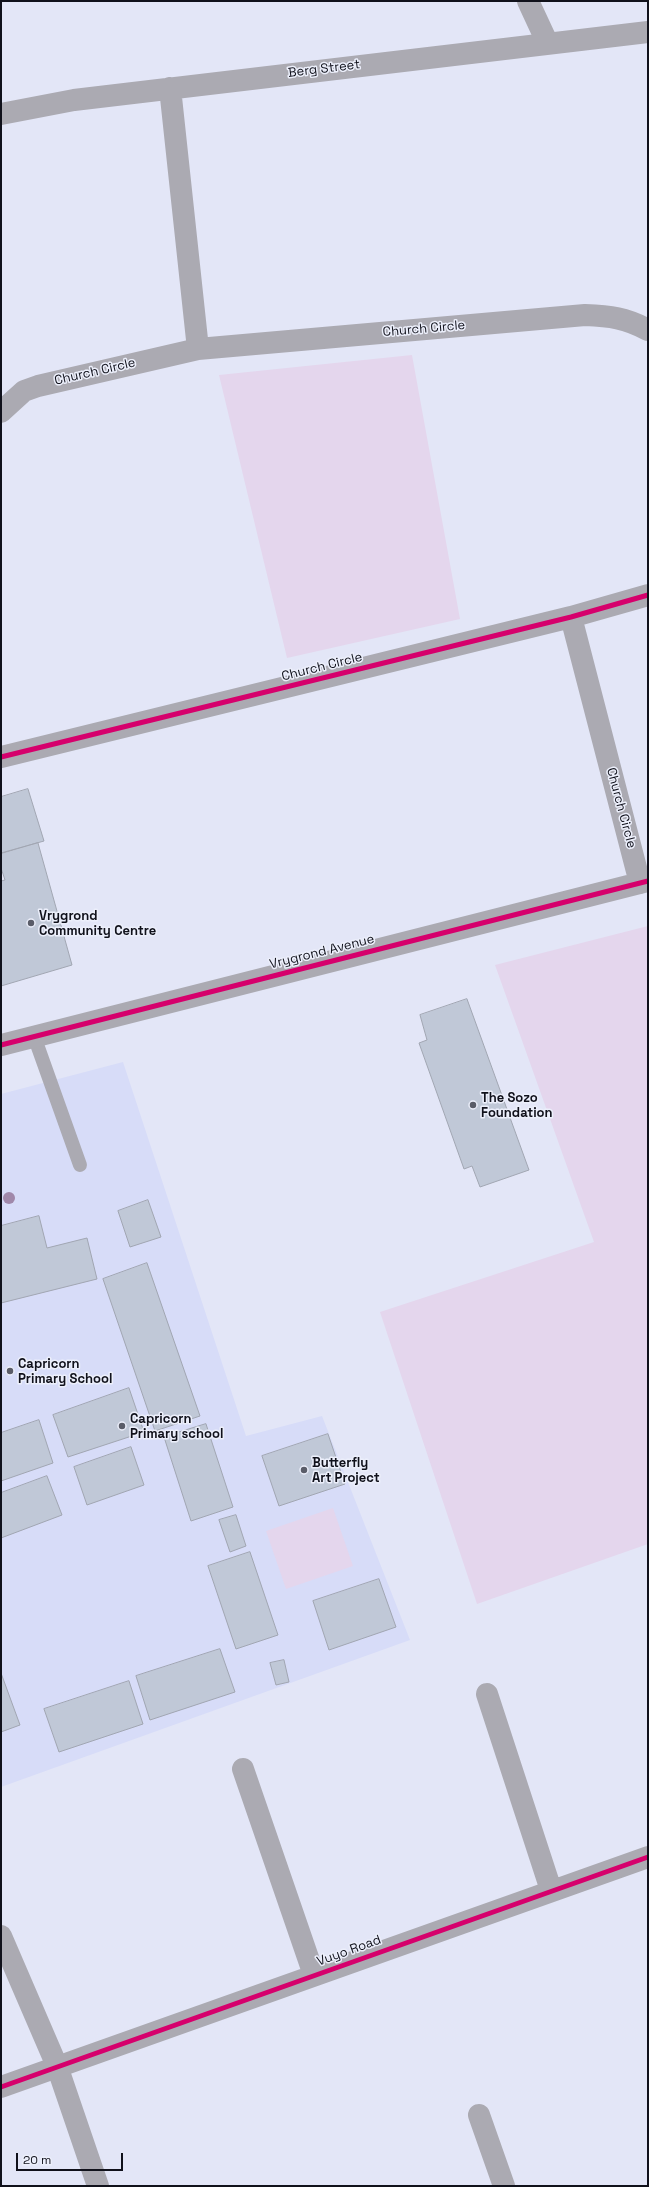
<!DOCTYPE html>
<style>
body{margin:0}
#map{position:relative;width:649px;height:2187px;overflow:hidden;background:#e3e6f7;font-family:"Space Grotesk",sans-serif}
canvas{display:block}
.frame{position:absolute;inset:0;border:2px solid #10111b;pointer-events:none}
.scale{position:absolute;left:16px;top:2153px;width:107px;height:18px;box-sizing:border-box;border:2px solid #10111b;border-top:0;padding-left:5px;font-size:12px;line-height:14px;white-space:nowrap;color:#10111b;-webkit-text-stroke:3px #eceffb;paint-order:stroke}
</style>
<div id="map">
<canvas width="649" height="2187"></canvas>
<div class="frame"></div>
<div class="scale">20 m</div>
</div>
<script>
const ctx = document.querySelector('canvas').getContext('2d');
ctx.lineJoin = 'round';
function paint(path, color) { ctx.fillStyle = color; ctx.fill(path, 'evenodd'); }
function stroke(path, color, width, dash) { ctx.strokeStyle = color; ctx.lineWidth = width; ctx.lineCap = dash ? 'butt' : 'round'; ctx.setLineDash(dash || []); ctx.stroke(path); }
function label(font, color, halo, rows, align = 'center') {
  ctx.font = font + ' "Space Grotesk",sans-serif'; ctx.lineWidth = 3; ctx.setLineDash([]); ctx.textBaseline = 'middle'; ctx.strokeStyle = halo; ctx.fillStyle = color; for (const [text, x, y, turn = 0] of rows) {
    ctx.save(); ctx.translate(x, y); ctx.rotate((+turn || 0) * Math.PI / 180); ctx.textAlign = isNaN(turn) ? turn : align; if (halo) ctx.strokeText(text, 0, 0); ctx.fillText(text, 0, 0); ctx.restore();
  }
}
paint(new Path2D(`
 M123,1062L246,1436L322,1416L410,1640L1,1787V1094Z`), '#d7dcf8');
paint(new Path2D(`
 M412,355L460,619L287,658L219,375Z
 M648,926V1544L477,1604L380,1312L594,1242L495,965Z
 M333,1508L353,1566L286,1589L266,1531Z`), '#e4d6ed');
const building = new Path2D(`
 M28,789L44,841L1,853V797Z
 M38,843L72,965L1,986V881L5,880L1,868V854Z
 M467,999L529,1170L480,1187L472,1166L464,1169L419,1043L427,1040L420,1015Z
 M148,1200L161,1237L130,1247L118,1211Z
 M39,1216L47,1248L87,1238L97,1279L1,1303V1226Z
 M147,1263L200,1416L155,1431L103,1279Z
 M129,1388L144,1432L68,1457L53,1415Z
 M39,1420L53,1463L1,1481V1433Z
 M206,1424L233,1507L191,1521L164,1437Z
 M328,1434L345,1484L279,1506L262,1456Z
 M131,1447L144,1485L87,1505L74,1467Z
 M47,1476L62,1515L1,1538V1493Z
 M236,1515L246,1546L230,1552L219,1520Z
 M250,1552L278,1635L236,1649L208,1566Z
 M379,1579L396,1627L329,1650L313,1601Z
 M220,1649L235,1692L150,1720L136,1676Z
 M284,1660L289,1682L276,1685L270,1663Z
 M1,1673L20,1725L1,1732Z
 M129,1681L143,1724L59,1752L44,1709Z`);
paint(building, '#c0c8d7');
stroke(building, '#a1a6b2', 1);
stroke(new Path2D(`
 M34,1036L80,1165`), '#abaab2', 14);
stroke(new Path2D(`
 M528,1L547,42
 M170,88L198,349
 M1,114L74,100L648,32
 M1,412L24,391L38,386L198,349L585,315C610,316 626,318 648,330
 M571,617L640,883
 M1,757L571,617L648,595
 M1,1045L648,881
 M487,1694L551,1890
 M243,1769L314,1975
 M1,1936L57,2066L98,2186
 M1,2087L648,1857
 M479,2115L504,2186`), '#abaab2', 22);
stroke(new Path2D(`
 M1,757L571,617L648,595
 M1,1045L648,881
 M1,2087L648,1857`), '#d6006c', 5);
ctx.fillStyle = '#a088aa';
for (const [x, y] of [
 [9,1198]
]) { ctx.beginPath(); ctx.arc(x, y, 6, 0, 2 * Math.PI); ctx.fill(); }
for (const [x, y, r, color] of [
 [31,923,4,"#5a5c68"],
 [473,1105,4,"#5a5c68"],
 [10,1371,4,"#5a5c68"],
 [122,1426,4,"#5a5c68"],
 [304,1470,4,"#5a5c68"]
]) { const dot = new Path2D(); dot.arc(x, y, r, 0, 2 * Math.PI); ctx.fillStyle = color; ctx.fill(dot); stroke(dot, '#eceffb', 1.5); }
label('13px', '#10111b', '#eceffb', [
 ["Berg Street",324,69,-7],
 ["Church Circle",424,329,-5],
 ["Church Circle",95,372,-13],
 ["Church Circle",322,667,-14],
 ["Church Circle",621,808,75],
 ["Vrygrond Avenue",322,952,-14],
 ["Vuyo Road",349,1951,-20]
]);
label('bold 13px', '#10111b', '#eceffb', [
 ["Vrygrond",39,916],
 ["Community Centre",39,931],
 ["The Sozo",481,1098],
 ["Foundation",481,1113],
 ["Capricorn",18,1364],
 ["Primary School",18,1379],
 ["Capricorn",130,1419],
 ["Primary school",130,1434],
 ["Butterfly",312,1463],
 ["Art Project",312,1478]
], 'left');
</script>
